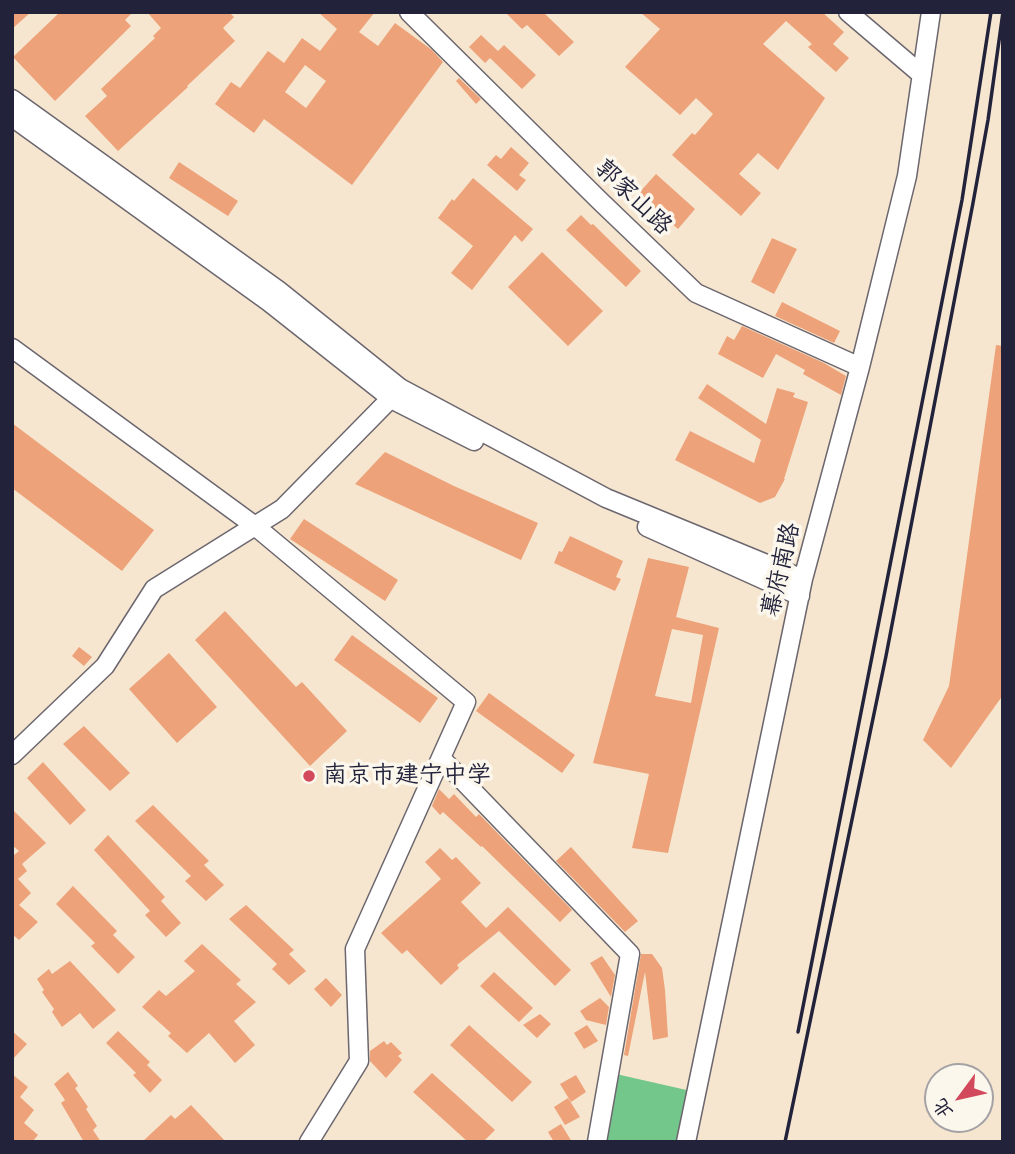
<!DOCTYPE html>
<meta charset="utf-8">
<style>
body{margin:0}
#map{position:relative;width:1015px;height:1154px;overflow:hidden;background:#f6e6cf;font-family:Pangolin,"LXGW WenKai TC",sans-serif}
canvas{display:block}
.frame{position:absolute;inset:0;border:14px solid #22223b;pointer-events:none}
.north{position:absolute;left:924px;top:1063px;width:70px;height:70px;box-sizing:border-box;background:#fbf7ec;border:2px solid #a4a2a5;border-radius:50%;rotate:237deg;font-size:19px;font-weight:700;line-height:28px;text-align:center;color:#22223b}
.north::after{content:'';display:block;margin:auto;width:24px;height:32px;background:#d1495b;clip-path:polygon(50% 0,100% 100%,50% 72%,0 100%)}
</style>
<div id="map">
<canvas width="1015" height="1154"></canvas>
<div class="frame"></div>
<div class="north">北</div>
</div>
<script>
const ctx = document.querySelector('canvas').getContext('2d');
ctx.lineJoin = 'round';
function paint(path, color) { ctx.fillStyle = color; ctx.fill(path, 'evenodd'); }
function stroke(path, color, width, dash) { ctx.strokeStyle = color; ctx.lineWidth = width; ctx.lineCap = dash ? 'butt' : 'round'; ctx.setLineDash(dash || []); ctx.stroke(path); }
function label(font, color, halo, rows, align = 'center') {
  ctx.font = font + ' Pangolin,"LXGW WenKai TC",sans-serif'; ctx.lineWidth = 7; ctx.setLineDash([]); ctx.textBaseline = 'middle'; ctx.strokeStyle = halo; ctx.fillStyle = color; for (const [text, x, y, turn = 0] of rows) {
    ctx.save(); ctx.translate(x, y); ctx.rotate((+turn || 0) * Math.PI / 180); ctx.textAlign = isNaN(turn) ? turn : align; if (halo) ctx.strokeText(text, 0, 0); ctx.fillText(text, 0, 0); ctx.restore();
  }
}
paint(new Path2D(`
 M616,1074L691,1091L682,1142H604Z`), '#74c78a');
paint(new Path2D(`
 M12,12H31L12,29Z
 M60,12H133L125,20L131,26L55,101L13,57Z
 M147,12H229L234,17L223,28L235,41L187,86L188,87L118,151L85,116L107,96L101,89L155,38L153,36L161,28Z
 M318,12H375L359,32L378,46L395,23L432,50L443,62L352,185L264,119L254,133L215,104L231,82L240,88L268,51L284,63L302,38L320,51L337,29ZM305,65L326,81L306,108L285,92Z
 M505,12H543L574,42L559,56L527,25L522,29Z
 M640,12H822L844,32L833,44L849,58L836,72L808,47L812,44L786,21L763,44L825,98L778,170L758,153L739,174L761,193L741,216L672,155L692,133L695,135L713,114L696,98L680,115L625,67L660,29Z
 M481,35L498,51L504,45L536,75L522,89L490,58L485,63L469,47Z
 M459,78L481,99L476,104L456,81Z
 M511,147L529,163L519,175L526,180L517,191L487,165L496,155L501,159Z
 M179,162L238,201L228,216L169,178Z
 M656,174L695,209L678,229L638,194Z
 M473,178L533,229L522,242L515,235L472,290L451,273L473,246L438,218L452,199L454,201Z
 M581,215L591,225L593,224L641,271L626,287L566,230Z
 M772,238L797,249L774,294L751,282Z
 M542,252L603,311L568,346L508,287Z
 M782,302L840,331L834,343L775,316Z
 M742,326L824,363L846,376L841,395L803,374L805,370L776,354L763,378L718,354L727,336L734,340Z
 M996,345L1003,346V695L951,768L923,740L949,686Z
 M707,384L766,424L777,388L795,393L793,397L808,402L784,479H785L775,497L760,503L675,460L690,431L754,463L761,440L698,398Z
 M12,423L154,530L122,571L12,488Z
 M385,452L454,486L538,523L521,560L355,484Z
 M304,519L398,580L385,601L290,539Z
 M570,536L623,561L616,577L621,579L615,591L554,563L559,551L562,552Z
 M648,558L689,567L676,617L719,628L668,853L632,848L649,774L593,763ZM672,629L703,635L691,703L655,696Z
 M225,611L296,687L302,682L347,731L310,766L195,640Z
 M352,635L438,698L420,723L334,660Z
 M79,647L92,657L84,666L72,656Z
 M169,653L217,707L177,743L129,689Z
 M489,693L575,755L562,773L476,711Z
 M84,726L130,773L110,791L63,744Z
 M43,762L86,810L70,825L27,778Z
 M439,789L449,799L454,794L476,817L479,814L572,910L560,922L482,846L481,847L443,812L440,815L432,806Z
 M153,805L209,861L204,865L224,885L206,901L185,881L191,876L135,821Z
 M12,809L46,843L22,864L27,871L18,879L31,893L19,905L38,922L19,940L12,934V853L14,855L19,851L12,845Z
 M108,835L165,897L161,901L181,923L166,937L145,915L150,911L94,850Z
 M571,847L638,921L625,932L556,861Z
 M440,848L452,860L456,857L481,883L461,902L486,928L508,907L571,970L555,986L499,931L457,965L459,968L441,985L407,950L402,954L381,933L441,879L425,862Z
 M73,886L117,931L113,935L135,957L118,974L91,946L95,943L56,904Z
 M246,905L294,950L289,954L306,971L289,985L272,969L277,964L229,919Z
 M202,944L241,980L236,984L256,1002L234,1021L255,1045L235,1063L209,1033L187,1053L168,1036L171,1033L142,1007L159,990L166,996L195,971L184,961Z
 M641,954H652L662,968L665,990L668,1037L653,1040L645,972L628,1056L624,1055Z
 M602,956L615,975L611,997L590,963Z
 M70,961L116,1010L93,1029L80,1013L62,1027L52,1012L54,1009L42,992L44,990L37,979L49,969L52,974Z
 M494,972L533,1008L519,1022L480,986Z
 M326,978L342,995L331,1007L314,989Z
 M600,998L609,1007L606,1025L586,1020L580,1011Z
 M540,1014L551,1024L537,1038L523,1025Z
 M469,1025L532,1082L512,1102L450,1045Z
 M587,1025L598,1041L584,1049L574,1033Z
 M12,1031L27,1044L12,1060Z
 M118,1031L150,1062L147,1065L162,1080L150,1093L133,1075L136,1073L106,1043Z
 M384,1041L387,1045L391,1042L402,1053L398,1056L402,1060L386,1078L370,1061V1051Z
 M68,1072L78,1086L75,1088L88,1107L86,1109L97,1126L93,1130L101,1142H84L61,1103L65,1100L54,1084Z
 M432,1073L495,1130L483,1142H468L413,1092Z
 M12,1074L28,1087L20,1097L34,1110L24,1123L38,1135L32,1142H12Z
 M576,1075L586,1092L571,1102L560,1084Z
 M568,1098L580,1117L565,1125L554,1107Z
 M191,1105L226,1142H142L171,1115L175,1119Z
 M561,1124L572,1142H554L548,1132Z`), '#eda279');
const minor = new Path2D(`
 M409,12L600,201L696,293L860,367
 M848,12L922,75
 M12,99L278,290L400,388L606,498L803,579
 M12,117L269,302L393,400L474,441
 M12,348L255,526L466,702L355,949L359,1061L309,1142
 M647,527L800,596
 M12,755L105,666L154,589L282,509L397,392
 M441,758L630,954L597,1142
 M686,1142L803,579L860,367L907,176L931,12`);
stroke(minor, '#6c676f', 21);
stroke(minor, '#fff', 18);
stroke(new Path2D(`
 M798,1032L962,200L991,12
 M785,1142L886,656L973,203L988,120L1003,12`), '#22223b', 3.5);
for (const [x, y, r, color] of [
 [309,776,7,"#d1495b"]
]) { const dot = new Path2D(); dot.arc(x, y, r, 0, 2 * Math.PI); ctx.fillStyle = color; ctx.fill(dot); stroke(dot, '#fbf7ec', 2.5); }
label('24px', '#22223b', '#fbf7ec', [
 ["郭家山路",633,198,44],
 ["幕府南路",782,570,-77]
]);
label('24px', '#22223b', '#fbf7ec', [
 ["南京市建宁中学",323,776]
], 'left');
</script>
